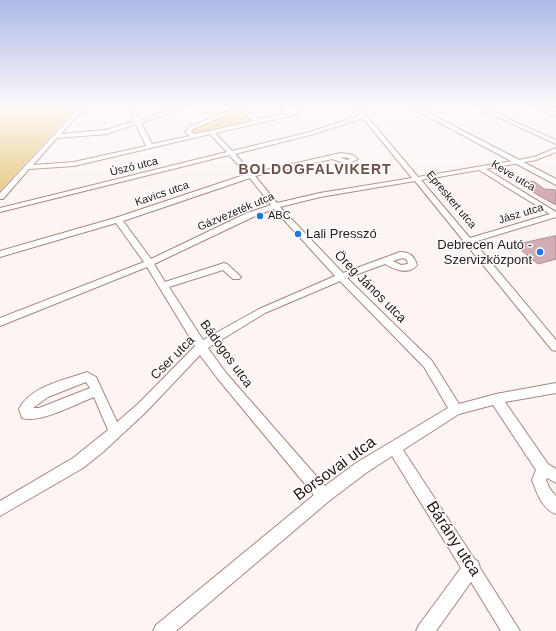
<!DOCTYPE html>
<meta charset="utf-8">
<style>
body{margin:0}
canvas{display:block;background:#fdf5f4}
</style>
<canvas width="556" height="631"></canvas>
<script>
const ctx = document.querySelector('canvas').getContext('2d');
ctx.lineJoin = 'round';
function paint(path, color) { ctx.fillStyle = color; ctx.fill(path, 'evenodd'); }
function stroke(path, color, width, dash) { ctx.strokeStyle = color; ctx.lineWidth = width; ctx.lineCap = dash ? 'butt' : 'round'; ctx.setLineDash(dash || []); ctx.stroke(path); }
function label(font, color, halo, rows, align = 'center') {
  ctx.font = font + ' Helvetica,sans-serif'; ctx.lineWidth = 3; ctx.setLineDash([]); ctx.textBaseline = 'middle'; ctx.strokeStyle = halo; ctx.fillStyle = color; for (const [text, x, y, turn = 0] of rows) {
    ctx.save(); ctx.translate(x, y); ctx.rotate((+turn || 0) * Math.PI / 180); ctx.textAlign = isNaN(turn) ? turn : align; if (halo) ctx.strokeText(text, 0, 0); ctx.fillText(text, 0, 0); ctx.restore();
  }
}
paint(new Path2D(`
 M15,107H77L0,191V110Z
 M238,110L253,121L195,135L190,133L192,128Z`), '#e6ca85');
const building = new Path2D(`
 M523,180L535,182L544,189L556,190V205L520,185L517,181Z
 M556,236V259L538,264L515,245Z`);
paint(building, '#d2adb4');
stroke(building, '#ac8990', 1);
const minor = new Path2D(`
 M80,107H85L61,134L106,130L135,121L129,107H133L140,120L179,107H185L141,123L152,144L190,136L185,132L189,127L235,108V107H242L260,119L285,114L280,110C286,106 293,108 299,112L291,116L215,133L232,151L310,132L361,115L354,107H359L418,177L518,160L534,157L556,148V152L536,160L486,169L556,212V217L474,242L556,340V351L552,350L415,181L320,197L280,207L343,273L400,252C410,252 414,256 417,265C409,275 395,270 385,264L347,278L432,361L459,404L496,394L556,383V393L505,402L548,464L556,469V483L547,478L546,480L550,489L556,496V514C542,509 537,493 532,480L536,470L493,405L459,414L403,450L475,560L478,561L480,568L520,631H501L471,582L436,631H416L419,625L461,568L392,456L366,473L329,501L176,631H153L156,625L314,495L218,379L200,355L146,412L103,452L83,468L0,516V501L73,458L108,430L94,397C76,404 39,424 22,418L19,409C30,386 65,380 87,372L96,377L117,422L138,404L195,346L147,267L0,326V318L144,262L116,223L0,257V251L115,218L247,174L229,155L0,212V208L227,152L210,134L74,166L29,169L3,199H0V193ZM239,110L255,121L195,134L191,132L193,129ZM363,118L412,178L320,193L277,203L255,176L332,159L347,164L358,159L353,155L341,153L252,173L235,154L314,134ZM136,124L146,146L74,162L33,165L57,138L107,134ZM339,157L349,158L350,159L347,160ZM479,170L550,214L470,238L421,180ZM250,178L271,205L247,213L151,259L123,221ZM274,209L335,276L259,309L203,340L169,287L223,270L233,279H239L241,277L239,275L227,264L224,263L165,282L154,264L253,217ZM403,258L407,260L408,264L401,265L393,261ZM340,281L424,367L448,408L356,463L325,486L226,373L208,348L265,313ZM86,382L90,388L39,408H33L48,397Z
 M476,107H482L556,140V144Z
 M535,107H542L556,112V116Z`);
const major = new Path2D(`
 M410,107H417L556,179V185Z`);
stroke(minor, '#a8867e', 2);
stroke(major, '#a8867e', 2);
paint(minor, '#fff');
paint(major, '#fff');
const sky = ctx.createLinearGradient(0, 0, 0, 195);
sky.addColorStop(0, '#aeb9e8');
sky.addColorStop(0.55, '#fefafa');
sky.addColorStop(1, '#fefafa00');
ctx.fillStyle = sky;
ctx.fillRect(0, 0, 556, 195);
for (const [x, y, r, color] of [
 [260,216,4,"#1d78e1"],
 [298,234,4,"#1d78e1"],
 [540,252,4,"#1d78e1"]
]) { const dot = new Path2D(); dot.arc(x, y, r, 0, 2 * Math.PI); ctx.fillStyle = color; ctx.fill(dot); stroke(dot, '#fff', 1.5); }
label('11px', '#241714', '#fff', [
 ["Úszó utca",134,167,-14],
 ["Keve utca",513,176,31],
 ["Kavics utca",162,194,-19],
 ["Epreskert utca",451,200,50],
 ["Gázvezeték utca",236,212,-23],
 ["Jász utca",521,214,-17]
]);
label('11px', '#241714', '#fff', [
 ["ABC",268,216]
], 'left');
label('13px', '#241714', '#fff', [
 ["Lali Presszó",306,234],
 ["Debrecen Autó -",532,245,"right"],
 ["Szervizközpont",532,260,"right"]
], 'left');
label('13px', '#241714', '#fff', [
 ["Öreg János utca",370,287,45],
 ["Bádogos utca",226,354,54],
 ["Cser utca",173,358,-45]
]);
ctx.letterSpacing = '1px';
label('bold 14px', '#6e4f48', '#fff', [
 ["BOLDOGFALVIKERT",315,170]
]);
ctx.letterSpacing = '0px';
label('16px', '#241714', '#fff', [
 ["Borsovai utca",335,469,-36],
 ["Bárány utca",453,539,57]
]);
</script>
